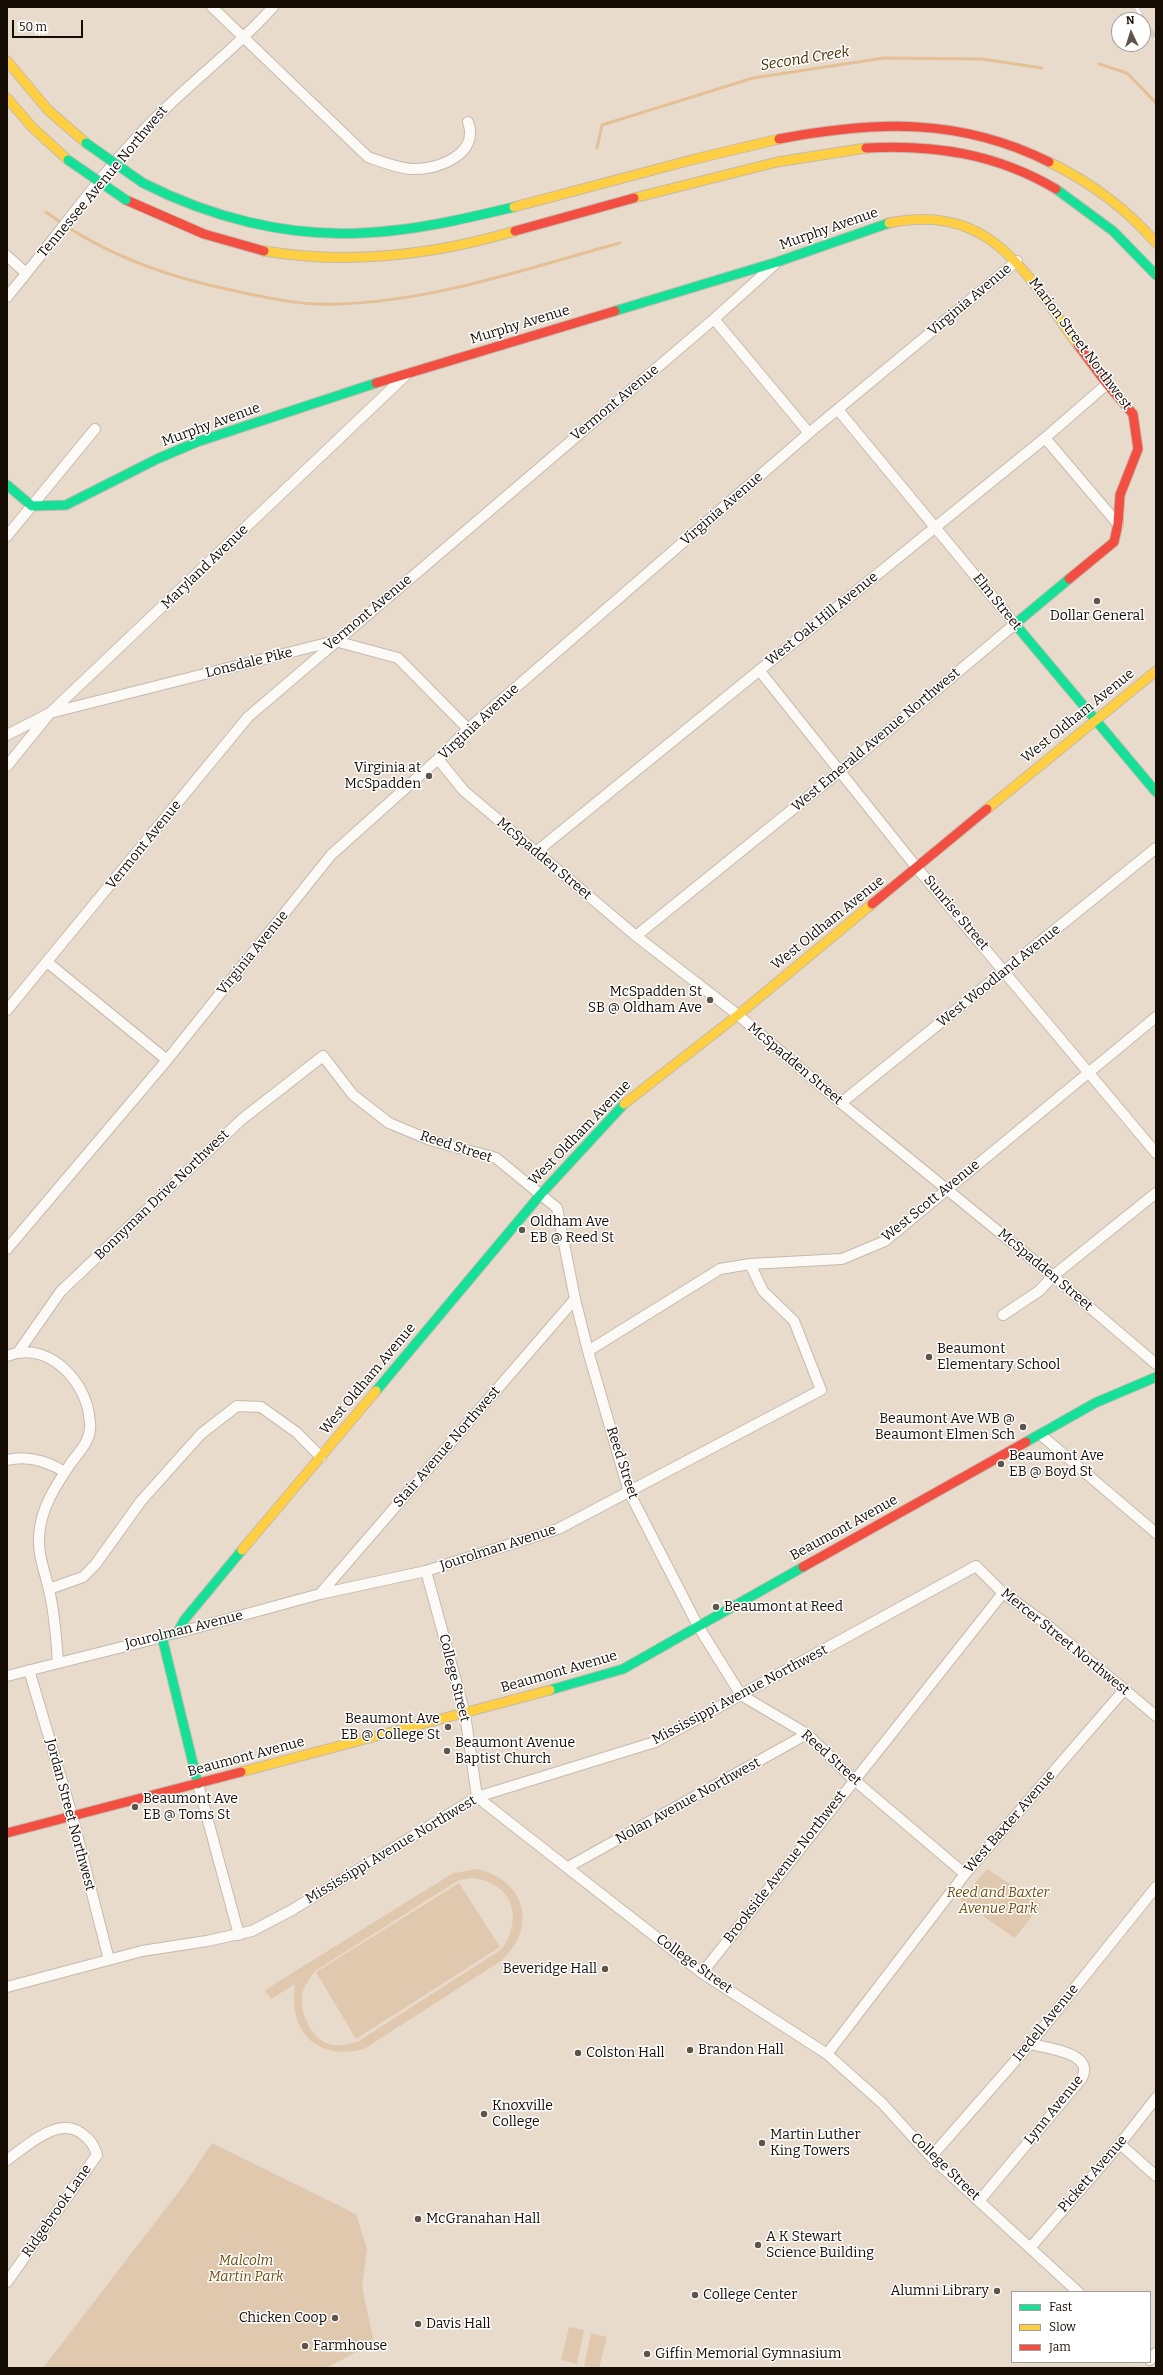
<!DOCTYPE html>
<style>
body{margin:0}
#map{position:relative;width:1163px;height:2375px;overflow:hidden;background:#e9dbcb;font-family:Bitter,serif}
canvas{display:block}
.frame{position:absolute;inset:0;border:8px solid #150c04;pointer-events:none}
.legend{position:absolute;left:1011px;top:2291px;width:140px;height:72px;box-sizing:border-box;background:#fff;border:1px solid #a19e9b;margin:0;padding:5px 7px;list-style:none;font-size:12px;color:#150c04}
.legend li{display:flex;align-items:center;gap:8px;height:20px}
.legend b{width:20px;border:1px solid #a19e9b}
.north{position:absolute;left:1111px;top:12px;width:40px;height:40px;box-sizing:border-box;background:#fff;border:1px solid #a19e9b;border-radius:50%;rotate:356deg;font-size:11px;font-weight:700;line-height:16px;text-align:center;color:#150c04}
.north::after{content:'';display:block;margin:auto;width:14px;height:18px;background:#5f544a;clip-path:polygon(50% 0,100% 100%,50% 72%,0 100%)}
.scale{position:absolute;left:12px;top:20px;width:71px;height:18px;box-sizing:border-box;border:2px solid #150c04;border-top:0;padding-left:5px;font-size:12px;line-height:14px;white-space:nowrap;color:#150c04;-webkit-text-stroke:3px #fff;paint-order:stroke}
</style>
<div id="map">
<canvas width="1163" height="2375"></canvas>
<div class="frame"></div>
<ul class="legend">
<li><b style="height:5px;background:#16e098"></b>Fast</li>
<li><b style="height:5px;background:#ffcf43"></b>Slow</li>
<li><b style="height:5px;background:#f24e42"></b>Jam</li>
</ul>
<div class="north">N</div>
<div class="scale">50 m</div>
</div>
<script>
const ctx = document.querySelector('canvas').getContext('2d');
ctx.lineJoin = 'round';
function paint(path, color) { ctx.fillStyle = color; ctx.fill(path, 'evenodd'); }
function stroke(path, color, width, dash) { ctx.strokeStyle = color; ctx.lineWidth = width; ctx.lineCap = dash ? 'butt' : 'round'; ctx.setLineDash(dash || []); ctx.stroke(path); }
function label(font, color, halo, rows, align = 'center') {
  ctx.font = font + ' Bitter,serif'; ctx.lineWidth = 3; ctx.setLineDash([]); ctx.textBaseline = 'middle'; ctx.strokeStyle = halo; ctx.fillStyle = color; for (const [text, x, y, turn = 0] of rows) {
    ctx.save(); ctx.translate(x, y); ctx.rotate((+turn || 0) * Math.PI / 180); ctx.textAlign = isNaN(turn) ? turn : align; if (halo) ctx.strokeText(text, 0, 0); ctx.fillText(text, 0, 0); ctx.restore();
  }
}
paint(new Path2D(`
 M478,1869C526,1881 538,1928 501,1961L364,2049C316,2061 288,2032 295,1984L271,1999L265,1990L453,1873ZM472,1878C512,1882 524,1917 502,1949L357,2042C349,2044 340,2046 332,2045C313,2042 299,2013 302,1995C303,1987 310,1978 315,1971L459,1880Z
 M987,1869L1041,1904L1015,1938L960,1900Z
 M459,1883L500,1947L356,2039L316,1972Z
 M212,2143L356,2214L367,2249L362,2287L374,2343L326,2368H43L184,2185Z
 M569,2327L584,2330L577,2364L561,2360Z
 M591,2333L607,2337L599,2368L584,2366Z`), '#e0c8ae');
stroke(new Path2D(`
 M1099,64L1127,73L1156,103
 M597,148L602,125L753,78L884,58L982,59L1042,68
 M46,212C96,250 153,272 213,286C254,295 296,306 338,304C435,301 528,268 620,243`), '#e3c097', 3);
const street = new Path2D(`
 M212,7L368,157C382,162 397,168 412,169C438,170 480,154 468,122
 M7,256L26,273
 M7,297C53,242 94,182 144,130C185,86 233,52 273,7
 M714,319L809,433
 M1045,438L1118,524
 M7,536L95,429
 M759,670L917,868L1156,1153
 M7,735L50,713L335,641L398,658L468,729
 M438,759L464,791L584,892L636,936L738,1015L841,1103L1053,1276L1156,1364
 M7,766L50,713L405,376
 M536,852L1045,438L1107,384
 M636,936L840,771L1015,624L839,411
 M47,962L167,1060
 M7,1010L248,717L714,319L774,265
 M841,1103L1156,848
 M7,1249L167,1060L331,855L438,759L468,729L809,433L1017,261
 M1003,1315L1039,1291L1053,1276L1156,1193
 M19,1351L61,1291L241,1120L323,1056L353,1095L389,1123L430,1140L496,1158L557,1208L575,1299L588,1351L629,1492L698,1626L741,1695L807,1734L853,1779L965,1874
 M588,1351L720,1269L750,1264L842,1259L885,1241L1156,1017
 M7,1356C45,1340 83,1377 89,1414C89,1418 91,1424 90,1429C89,1442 79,1452 71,1463C56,1485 40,1509 39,1537C38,1556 45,1572 49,1590C55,1614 56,1638 58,1662
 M1041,1435L1156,1533
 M7,1460C28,1455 47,1461 65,1472
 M426,1571L465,1714L477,1797L702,1973L827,2054L882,2103L931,2157L1078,2292
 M49,1589L83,1577L95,1565L141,1501L201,1434L237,1406L261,1407L296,1432L321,1457
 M320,1594L575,1299
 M177,1633L320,1594L426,1571L558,1529L821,1390L794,1321L763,1291L750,1264
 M29,1670L72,1815L109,1960
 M7,1676L162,1637
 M198,1784L239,1935
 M568,1867L807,1734
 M702,1973L1003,1593
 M7,1987L142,1951L207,1941L252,1931L292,1910L477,1797L655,1742L976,1566L1003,1593L1045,1623L1156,1716
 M827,2054L965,1874L1124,1690
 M1120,2144L1156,2176
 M931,2157L1030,2044L1156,1887
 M7,2160C26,2147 57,2116 81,2133C90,2139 94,2145 97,2155L7,2282
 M980,2200L1082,2078C1095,2053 1047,2048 1030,2044
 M1030,2248L1120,2144L1156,2098
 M1150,2360L1156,2353`);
const fast = new Path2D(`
 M143,183C210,217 286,237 362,233C413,231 464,219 514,207
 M1056,189L1113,231L1156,275
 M615,311L777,262L889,223
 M7,485L32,506L66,505L157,459L197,442L376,383
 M1069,579L1015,624L1156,792
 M376,1391L541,1194L624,1104
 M1026,1442L1095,1403L1156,1377
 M550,1690L623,1669L803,1567
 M198,1784L162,1637L177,1633L185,1619L242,1550`);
const slow = new Path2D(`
 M7,61L48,110L86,143
 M7,98L32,127L68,160
 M1049,162C1090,182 1126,208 1156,243
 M634,198L777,162L866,148
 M514,207L695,159L779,139
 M889,223C992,202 1026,274 1078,345
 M264,251C348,265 434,255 515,231
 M987,809L1156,671
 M624,1104L738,1015L872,904
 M242,1550L376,1391
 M241,1772L550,1690`);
const jam = new Path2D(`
 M779,139C875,121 959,117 1049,162
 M866,148C934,144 997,154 1056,189
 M126,200L204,234L264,251
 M515,231L634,198
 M376,383L615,311
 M1069,579L1114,542L1118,524L1120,495L1138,449L1133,414L1107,384L1078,345
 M872,904L987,809
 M803,1567L1026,1442
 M7,1833L241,1772`);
stroke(street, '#c5baad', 12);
stroke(fast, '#c5baad', 11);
stroke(slow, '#c5baad', 11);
stroke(jam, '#c5baad', 11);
stroke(street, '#fcfaf7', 10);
stroke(fast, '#16e098', 9);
stroke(slow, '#ffcf43', 9);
stroke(jam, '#f24e42', 9);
const rail = new Path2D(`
 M1136,7L1156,40`);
stroke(rail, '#d1cdc8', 4.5);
stroke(rail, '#fff', 3, [9]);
const fastBridge = new Path2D(`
 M86,143L143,183
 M68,160L126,200`);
stroke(fastBridge, '#c5baad', 11, []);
stroke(fastBridge, '#16e098', 9);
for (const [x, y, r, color] of [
 [1097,601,4,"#5f544a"],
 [429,776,4,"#5f544a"],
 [710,1000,4,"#5f544a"],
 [522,1230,4,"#5f544a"],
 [929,1357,4,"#5f544a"],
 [1023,1427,4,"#5f544a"],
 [1001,1464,4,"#5f544a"],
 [716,1607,4,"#5f544a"],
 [448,1727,4,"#5f544a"],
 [447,1751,4,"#5f544a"],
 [135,1807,4,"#5f544a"],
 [605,1969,4,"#5f544a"],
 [690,2050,4,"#5f544a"],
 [578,2053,4,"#5f544a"],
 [484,2114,4,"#5f544a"],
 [762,2143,4,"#5f544a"],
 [418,2219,4,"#5f544a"],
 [758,2245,4,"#5f544a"],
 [997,2291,4,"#5f544a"],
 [695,2295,4,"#5f544a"],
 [335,2318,4,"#5f544a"],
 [418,2324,4,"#5f544a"],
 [305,2346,4,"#5f544a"],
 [647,2354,4,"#5f544a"]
]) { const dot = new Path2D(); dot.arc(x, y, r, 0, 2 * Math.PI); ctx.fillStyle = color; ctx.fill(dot); stroke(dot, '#fff', 1.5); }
label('14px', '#150c04', '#fff', [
 ["Tennessee Avenue Northwest",103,182,-50],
 ["Murphy Avenue",829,229,-19],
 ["Virginia Avenue",970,300,-40],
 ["Murphy Avenue",520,325,-17],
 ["Marion Street Northwest",1080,344,53],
 ["Vermont Avenue",615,403,-40],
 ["Murphy Avenue",211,425,-20],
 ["Virginia Avenue",722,509,-41],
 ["Maryland Avenue",205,567,-44],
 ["Elm Street",997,602,51],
 ["Vermont Avenue",368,613,-40],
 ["West Oak Hill Avenue",822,619,-39],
 ["Lonsdale Pike",249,663,-14],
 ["West Oldham Avenue",1078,716,-39],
 ["Virginia Avenue",479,722,-43],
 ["West Emerald Avenue Northwest",876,740,-40],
 ["Vermont Avenue",144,845,-51],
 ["McSpadden Street",544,859,40],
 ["Sunrise Street",956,913,50],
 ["West Oldham Avenue",828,923,-39],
 ["Virginia Avenue",253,953,-51],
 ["West Woodland Avenue",999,976,-39],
 ["McSpadden Street",795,1064,40],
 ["West Oldham Avenue",580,1133,-46],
 ["Reed Street",456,1147,18],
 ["Bonnyman Drive Northwest",162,1195,-44],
 ["West Scott Avenue",931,1201,-39],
 ["McSpadden Street",1045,1270,40],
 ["West Oldham Avenue",368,1379,-50],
 ["Stair Avenue Northwest",447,1447,-49],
 ["Reed Street",622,1463,72],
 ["Beaumont Avenue",844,1528,-29],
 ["Jourolman Avenue",498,1548,-18],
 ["Jourolman Avenue",184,1630,-14],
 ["Mercer Street Northwest",1065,1642,39],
 ["Beaumont Avenue",559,1672,-16],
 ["College Street",454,1678,76],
 ["Mississippi Avenue Northwest",740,1695,-28],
 ["Beaumont Avenue",246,1757,-15],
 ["Reed Street",831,1758,42],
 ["Nolan Avenue Northwest",688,1801,-29],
 ["Jordan Street Northwest",70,1815,75],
 ["West Baxter Avenue",1010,1822,-49],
 ["Mississippi Avenue Northwest",391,1850,-31],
 ["Brookside Avenue Northwest",785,1867,-52],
 ["College Street",694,1964,36],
 ["Iredell Avenue",1046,2023,-51],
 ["Lynn Avenue",1054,2110,-51],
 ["College Street",945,2167,44],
 ["Pickett Avenue",1093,2174,-49],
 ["Ridgebrook Lane",57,2211,-55]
]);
label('14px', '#150c04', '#fff', [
 ["Dollar General",1097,616,"center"],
 ["Virginia at",421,768,"right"],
 ["McSpadden",421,784,"right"],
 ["McSpadden St",702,992,"right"],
 ["SB @ Oldham Ave",702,1008,"right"],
 ["Oldham Ave",530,1222],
 ["EB @ Reed St",530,1238],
 ["Beaumont",937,1349],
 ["Elementary School",937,1365],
 ["Beaumont Ave WB @",1015,1419,"right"],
 ["Beaumont Elmen Sch",1015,1435,"right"],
 ["Beaumont Ave",1009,1456],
 ["EB @ Boyd St",1009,1472],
 ["Beaumont at Reed",724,1607],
 ["Beaumont Ave",440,1719,"right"],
 ["EB @ College St",440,1735,"right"],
 ["Beaumont Avenue",455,1743],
 ["Baptist Church",455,1759],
 ["Beaumont Ave",143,1799],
 ["EB @ Toms St",143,1815],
 ["Beveridge Hall",597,1969,"right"],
 ["Brandon Hall",698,2050],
 ["Colston Hall",586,2053],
 ["Knoxville",492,2106],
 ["College",492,2122],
 ["Martin Luther",770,2135],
 ["King Towers",770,2151],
 ["McGranahan Hall",426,2219],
 ["A K Stewart",766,2237],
 ["Science Building",766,2253],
 ["Alumni Library",989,2291,"right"],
 ["College Center",703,2295],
 ["Chicken Coop",327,2318,"right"],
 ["Davis Hall",426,2324],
 ["Farmhouse",313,2346],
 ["Giffin Memorial Gymnasium",655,2354]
], 'left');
label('italic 14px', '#764c0d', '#fff', [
 ["Reed and Baxter",998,1893],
 ["Avenue Park",998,1909],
 ["Malcolm",246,2261],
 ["Martin Park",246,2277]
]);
label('italic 15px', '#4c2f04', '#fff', [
 ["Second Creek",805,59,-9]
]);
</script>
